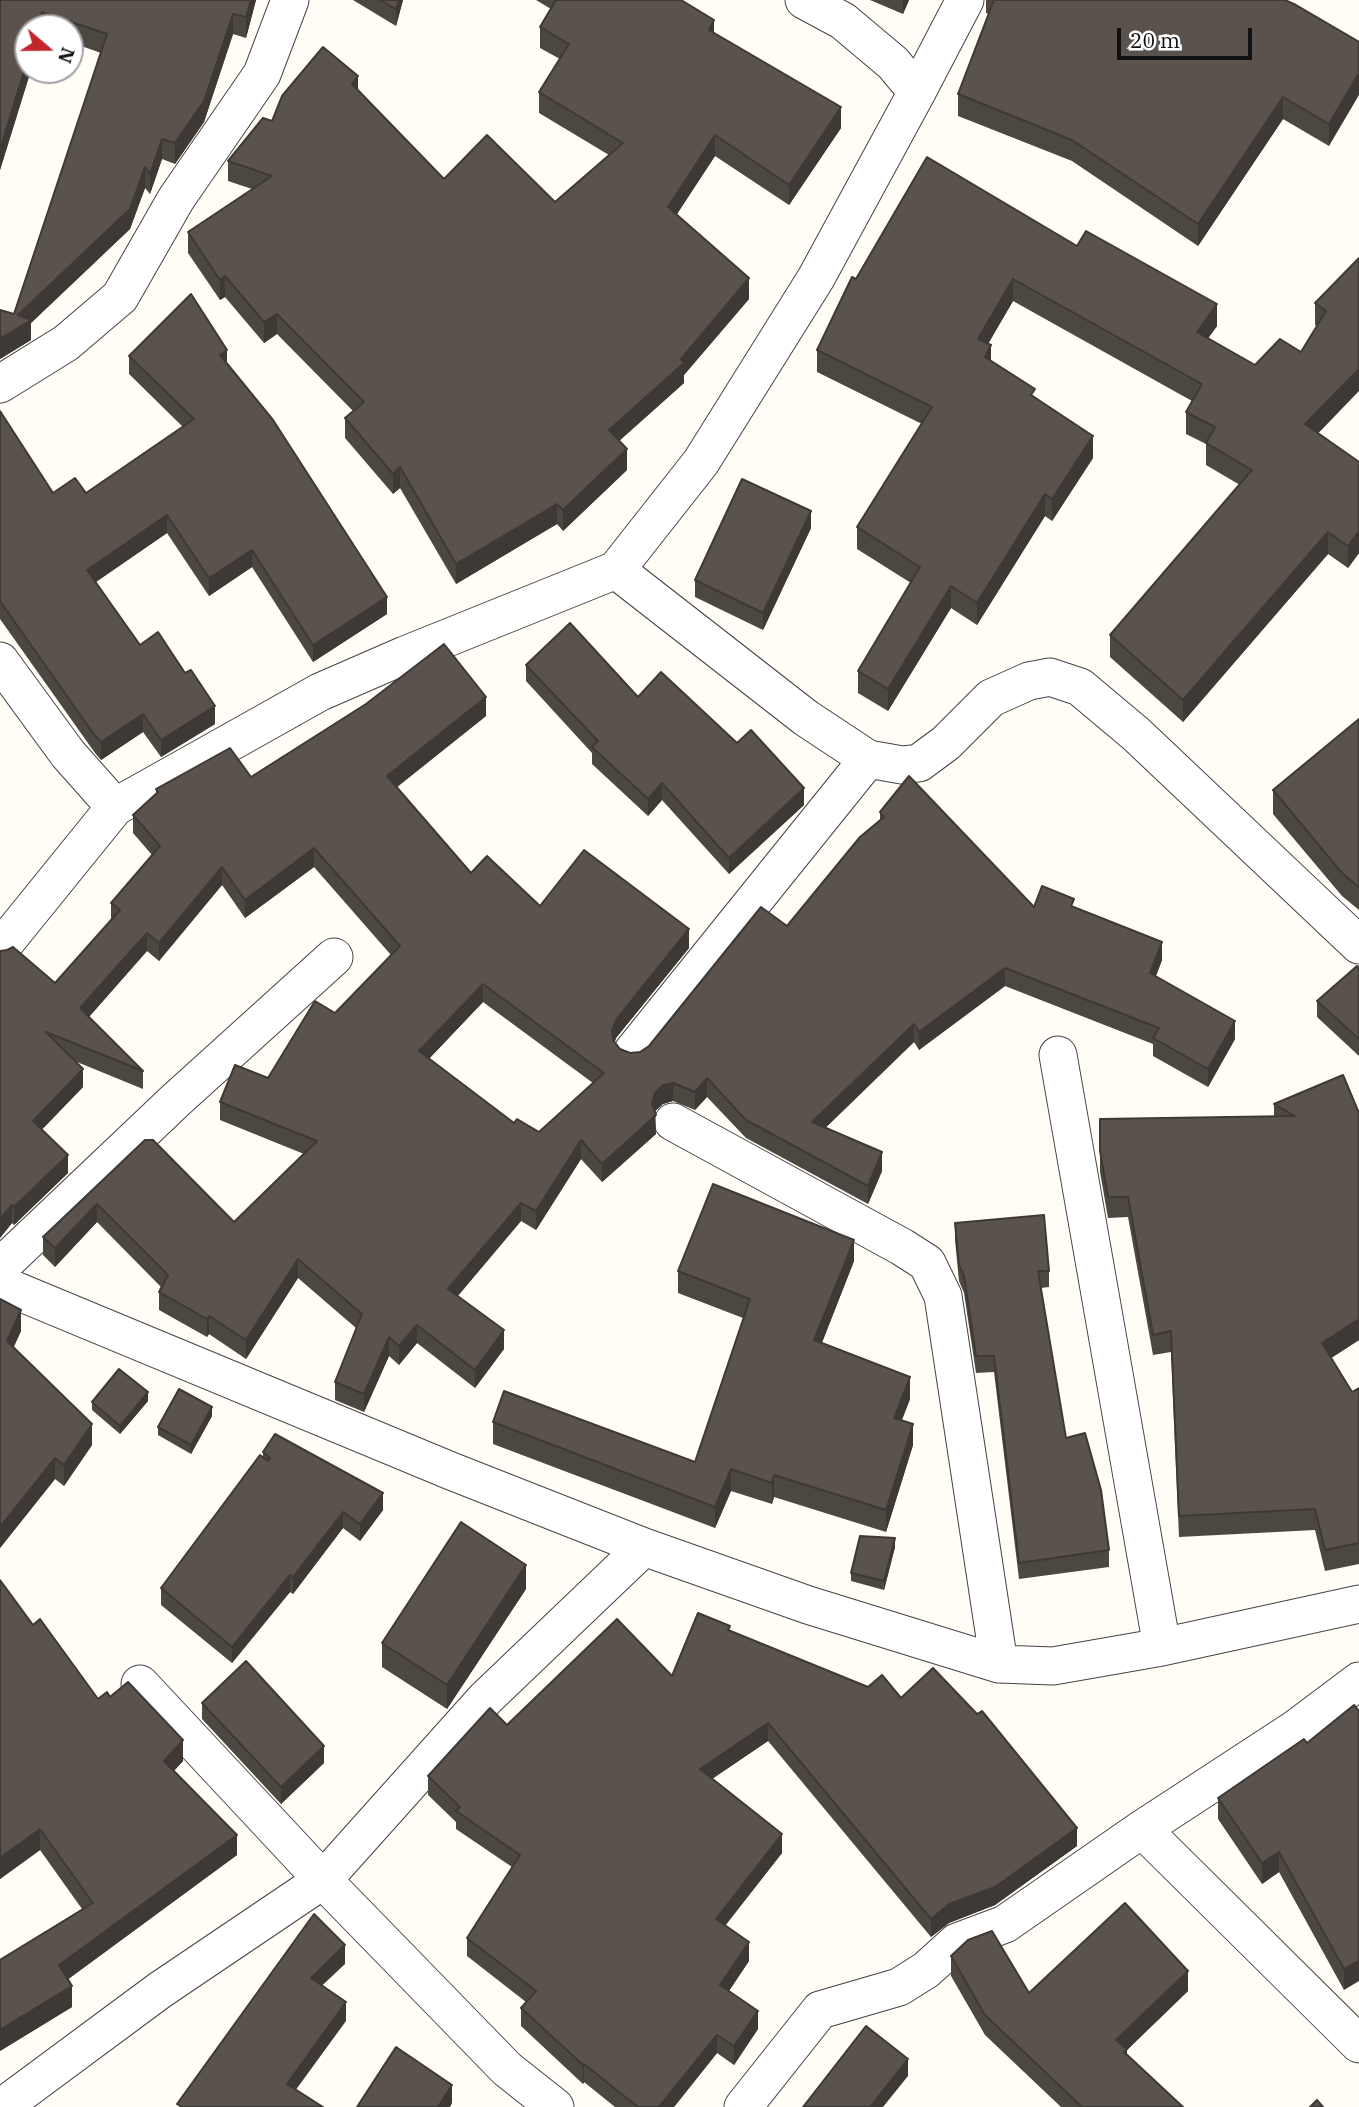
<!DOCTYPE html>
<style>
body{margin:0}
#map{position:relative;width:1359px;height:2107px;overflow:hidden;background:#fffdf5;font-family:"IBM Plex Serif",serif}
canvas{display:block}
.north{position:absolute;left:14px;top:14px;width:70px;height:70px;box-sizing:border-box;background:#fff;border:2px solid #a0a0a0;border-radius:50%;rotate:110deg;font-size:19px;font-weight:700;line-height:28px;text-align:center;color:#111}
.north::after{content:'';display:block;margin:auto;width:24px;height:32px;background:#c4262e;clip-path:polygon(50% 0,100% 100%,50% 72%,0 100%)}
.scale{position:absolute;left:1117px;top:28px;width:135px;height:32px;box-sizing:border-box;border:4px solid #111;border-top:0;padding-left:9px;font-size:21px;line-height:24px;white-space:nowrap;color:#111;-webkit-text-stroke:5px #fff;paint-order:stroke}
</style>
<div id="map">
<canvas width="1359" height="2107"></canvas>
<div class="north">N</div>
<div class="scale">20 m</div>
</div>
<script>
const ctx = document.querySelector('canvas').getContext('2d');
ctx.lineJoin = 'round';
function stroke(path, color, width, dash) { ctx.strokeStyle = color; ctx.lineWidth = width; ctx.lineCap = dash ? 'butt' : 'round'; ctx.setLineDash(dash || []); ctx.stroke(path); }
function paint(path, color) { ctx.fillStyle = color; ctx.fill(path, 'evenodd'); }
const minor = new Path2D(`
 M804,0L843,21L893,63L917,92
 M0,384L66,343L120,297L176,199L262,74L290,0
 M616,570L806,718L868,759L902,765L919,763L946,743L991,698L1029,681L1050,677L1080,687L1136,734L1359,945
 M0,661L68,754L115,807L320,692L405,655L616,570L701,462L816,278L917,92L965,0
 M0,949L115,807
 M633,1051L868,759
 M1058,1055L1162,1647
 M673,1122L902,1247L927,1263L943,1296L999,1664
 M0,1267L176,1100L334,957
 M0,1284L451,1471L644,1547L808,1605L999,1664L1053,1666L1162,1647L1359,1604
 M140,1684L323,1880L507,2069L555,2107
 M1142,1829L1359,2044
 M2,2107L160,1990L323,1880L485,1699L644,1547
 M743,2107L820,2010L899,1987L926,1970L957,1942L1005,1924L1142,1829L1295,1729L1359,1681`);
stroke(minor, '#444', 39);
stroke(minor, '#fff', 37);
paint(new Path2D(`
 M0,0H256L246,38L233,34L204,122L175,164L162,159L150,194L145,188L130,229L31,323V340L0,359V310L14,314L101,53L70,42V28H28V70H31L0,170Z
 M353,0H403L396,26Z
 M536,0H681L714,33L841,128L789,205L715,156L676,215L749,299L684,375V383L619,441L627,470L563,531L557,524L456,584L400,488L393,494L345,438V418L353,411L277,334L264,343L225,297L220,300L188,253V232L252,189L228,181V161L272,121L358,90L444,179L555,202L609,155L539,113V92L560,59L540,48V27L551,9Z
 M870,0H909L903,14Z
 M986,0H1285L1359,42L1329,146L1283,119L1198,246L1072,161L958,116V94L989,14L986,13Z
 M1077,246L1217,326L1208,338L1255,365L1301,352L1317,326L1315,325V303L1359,258L1318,433L1359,462V553L1348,568L1328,554L1183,722L1110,657V635L1240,485L1206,465V444L1186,434V412L1192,401L1013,301L988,344L991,361L1035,397L1093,458L1052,521L1045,516L977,625L951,608L888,711L858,693V671L911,583L857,549V527L922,424L817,372V350L856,279Z
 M129,356L227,364L387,614L313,662L252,567L209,596L167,533L96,582L140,645L215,724L161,757L143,732L101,760L95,753L0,619V411L53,493H86L183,427L129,374Z
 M811,528L763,630L695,597V580Z
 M526,665L638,697L804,805L729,874L662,800L648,816L592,764V753L526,681Z
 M486,716L397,787L471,873L540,906L689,948L616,1038L615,1042L620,1049L630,1053L640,1052L649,1046L787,926L880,821V812L1034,907H1074L1162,960L1156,976L1235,1039L1208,1087L1153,1056V1044L1005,986L919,1050L914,1042L825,1128L882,1171L868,1204L746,1138L707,1097L695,1110L673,1101L663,1104L655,1111L656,1134L602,1182L581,1159L536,1230L521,1221L458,1296L504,1349L475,1388L417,1343L399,1365L389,1356L364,1412L335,1400V1382L356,1328L298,1278L246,1359L209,1334L207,1337L159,1310V1292L161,1287L97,1222L55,1267L43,1255V1237L145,1140L234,1222L304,1154L220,1120V1102L268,1078L335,1013L391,955L314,867L245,918L222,885L159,961L147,951L89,1017L143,1071V1089L77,1062L83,1087L42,1129L68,1173L14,1225L12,1223L0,1238L55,983L111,920V903L152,855L133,833V815L156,794V789L251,777ZM483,1002L593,1083L539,1132L514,1123L429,1059Z
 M1359,719V910L1342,896L1273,814V790Z
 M1359,968V1056L1317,1017V1001Z
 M1274,1104L1359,1113V1340L1331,1358L1352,1392L1359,1388V1564L1325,1571L1315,1530L1179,1537L1171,1352L1153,1355L1128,1217L1108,1218L1100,1172V1119L1274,1116Z
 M955,1223L1049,1271V1287L1041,1288L1066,1438L1109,1550V1567L1019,1579L994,1372L976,1373L964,1293L959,1281L955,1240Z
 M854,1261L822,1343L910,1399L902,1420L913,1445L886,1532L774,1497L772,1504L731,1491L715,1528L493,1444V1422L695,1462L743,1318L678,1293V1271Z
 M0,1299L21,1331L13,1348L92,1445L64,1486L55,1479L0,1548Z
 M148,1401L120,1434L92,1410V1402Z
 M212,1416L191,1454L158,1435V1427Z
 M263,1452L383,1510L360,1541L343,1528L293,1594L290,1592L232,1663L161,1605V1588L263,1457Z
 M895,1547L884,1590L851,1581V1573Z
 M0,1580L33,1625L98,1699L110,1697L183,1761L174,1771L237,1855L68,1979L72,2007L0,2051V1960L82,1909L40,1850L0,1879Z
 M526,1589L447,1709L382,1667V1643Z
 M730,1631L868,1687L901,1698L1077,1846L995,1905L949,1923L931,1937L768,1741L712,1779L782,1853L725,1926L749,1961L729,1991L758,2029L734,2065L717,2053L674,2107H615L584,2082L583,2084L521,2026V2008L526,2002L467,1956V1938L512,1867L456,1829V1822L428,1795V1776L507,1725L672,1676Z
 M202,1703L324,1763L281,1804L202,1719Z
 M1359,1711L1344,1990L1279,1872L1262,1884L1218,1819V1798Z
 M951,1956L1029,1993L1188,1991L1127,2050V2054L1183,2107H1061L985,2035L951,1976Z`), '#4d4742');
paint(new Path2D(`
 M251,0H256L246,38V17Z
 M399,0H403L396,26V9Z
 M903,0H909L903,14Z
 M42,12V28H37Z
 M233,14V34L204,122L175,164V143Z
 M714,20V40L709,30Z
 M28,58V70H31L0,170V150Z
 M1359,73V95L1329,146V124Z
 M358,76V97L352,84Z
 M1283,97V119L1198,246V224Z
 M841,107V128L789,205V185Z
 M715,135V156L668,228V207Z
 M162,139V159L150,194V174Z
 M145,167V188L130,229L31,323V340L0,359V339L18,315Z
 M225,276V297L220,300V280Z
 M749,278V299L684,375V383L609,450V430L681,359Z
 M1013,279V301L978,361V339Z
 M1217,304V326L1197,354V332Z
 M277,314V334L264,343V322Z
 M991,345V367L985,357Z
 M227,350V368L220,355Z
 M1359,369V391L1305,447V424Z
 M1093,436V458L1052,521V499Z
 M627,449V470L563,531V510Z
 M400,467V488L393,494V474Z
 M1045,494V516L977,625V603Z
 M557,504V524L456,584V564Z
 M811,511V528L763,630V613Z
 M167,515V533L87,588V570Z
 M1359,531V553L1348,568V546Z
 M1328,532V554L1183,722V700Z
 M252,550V567L209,596V578Z
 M951,586V608L888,711V689Z
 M387,597V614L313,662V645Z
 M486,697V716L387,795V776Z
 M215,706V724L161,757V740Z
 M143,714V732L101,760V742Z
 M662,783V800L648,816V799Z
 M804,788V805L729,874V858Z
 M314,848V867L245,918V900Z
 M222,867V885L159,961V943Z
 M689,929V948L616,1038L612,1048V1030L616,1020Z
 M147,933V951L80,1027V1008Z
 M1162,942V960L1150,991V973Z
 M1005,968V986L919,1050V1032Z
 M483,984V1002L419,1069V1051Z
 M1235,1021V1039L1208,1087V1069Z
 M914,1024V1042L812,1141V1122Z
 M83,1069V1087L33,1139V1121Z
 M707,1078V1097L695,1110V1092Z
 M673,1083V1101L663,1104L655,1111L656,1134L602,1182V1164L652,1103L655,1093L663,1085Z
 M581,1140V1159L536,1230V1211Z
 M882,1152V1171L868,1204V1186Z
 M68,1155V1173L14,1225V1207Z
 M521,1203V1221L448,1307V1289Z
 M97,1204V1222L55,1267V1248Z
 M12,1205V1223L0,1238V1219Z
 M854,1240V1261L814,1362V1340Z
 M298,1259V1278L246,1359V1340Z
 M21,1310V1331L7,1362V1341Z
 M209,1316V1334L207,1337V1319Z
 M1359,1319V1340L1322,1364V1343Z
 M417,1325V1343L399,1365V1346Z
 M504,1330V1349L475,1388V1370Z
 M389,1337V1356L364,1412V1394Z
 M910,1377V1399L894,1439V1418Z
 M148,1392V1401L120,1434V1426Z
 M212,1407V1416L191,1454V1445Z
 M92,1424V1445L64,1486V1465Z
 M913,1424V1445L886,1532V1510Z
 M55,1458V1479L0,1548V1527Z
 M731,1469V1491L715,1528V1507Z
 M774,1475V1497L772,1504V1483Z
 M383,1493V1510L360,1541V1524Z
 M343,1512V1528L293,1594V1577Z
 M895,1538V1547L884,1590V1581Z
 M526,1565V1589L447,1709V1685Z
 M290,1575V1592L232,1663V1647Z
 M768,1723V1741L700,1787V1769Z
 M183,1740V1761L164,1781V1761Z
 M324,1746V1763L281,1804V1787Z
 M1077,1828V1846L995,1905L949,1923L931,1937V1919L949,1904Z
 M40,1829V1850L0,1879V1858Z
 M782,1834V1853L716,1937V1919Z
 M237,1835V1855L59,1986V1965Z
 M1279,1852V1872L1262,1884V1863Z
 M749,1942V1961L720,2004V1985Z
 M345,1945V1964L311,1996V1978Z
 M1359,1961V1981L1344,1990V1969Z
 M1188,1971V1991L1127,2050V2069L1116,2040Z
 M72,1986V2007L0,2051V2030Z
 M346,2002V2021L287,2102V2084Z
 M758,2011V2029L734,2065V2046Z
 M717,2035V2053L674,2107H659Z
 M908,2059V2076L883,2107H870Z
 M584,2064V2082L583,2084V2065Z
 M452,2085V2103L450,2107H438Z`), '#3f3936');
const building = new Path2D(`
 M0,0H251L246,17L233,14L204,101L175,143L162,139L150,174L145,167L130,209L18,315L31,320L0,339V310L14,314L107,34L42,12L37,28H28V58L0,150Z
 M380,0H399L396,9Z
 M556,0H681L714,20L709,30L841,107L789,185L715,135L668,207L749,278L681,359L684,363L609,430L627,449L563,510L557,504L456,564L400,467L393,474L345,418L364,402L277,314L264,322L225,276L220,280L188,232L272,176L228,161L263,118L272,121L282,96L323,47L358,76L352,84L444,179L487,135L555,202L623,143L539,92L569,44L540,27Z
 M994,0H1285L1296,5L1359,42V73L1329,124L1283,97L1198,224L1072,140L958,94Z
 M927,157L1077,246L1086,231L1217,304L1197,332L1255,365L1280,339L1301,352L1326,311L1315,303L1359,258V369L1305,424L1359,462V531L1348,546L1328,532L1183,700L1110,635L1252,470L1206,443L1215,427L1186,412L1202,384L1013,279L978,339L991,345L985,357L1035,389L1031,395L1093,436L1052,499L1045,494L977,603L951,586L888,689L858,671L920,567L857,527L932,407L817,350L852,277L856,279Z
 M191,294L227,350L220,355L273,420L387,597L313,645L252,550L209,578L167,515L87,570L140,645L158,632L185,673L191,670L215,706L161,740L143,714L101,742L95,736L0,601V411L53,493L75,478L86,493L194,419L129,356Z
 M742,479L811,511L763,613L695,580Z
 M570,623L638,697L661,672L737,743L751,730L804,788L729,858L662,783L648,799L592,747L598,741L526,665Z
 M444,644L486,697L387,776L471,873L487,856L540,906L584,850L689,929L616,1020L612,1030L613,1040L620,1049L630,1053L640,1052L649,1046L761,907L787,926L860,837L884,817L880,812L909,776L1034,907L1042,886L1074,899L1071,906L1162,942L1150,973L1235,1021L1208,1069L1153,1038L1159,1028L1005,968L919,1032L914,1024L812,1122L882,1152L868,1186L746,1120L707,1078L695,1092L673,1083L663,1085L655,1093L652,1103L656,1115L602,1164L581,1140L536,1211L521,1203L448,1289L504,1330L475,1370L417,1325L399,1346L389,1337L364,1394L335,1382L362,1314L298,1259L246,1340L209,1316L207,1319L159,1292L168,1275L97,1204L55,1248L43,1237L145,1140H153L234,1222L317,1141L220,1102L235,1065L268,1078L315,1001L335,1013L400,946L314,848L245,900L222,867L159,943L147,933L80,1008L143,1071L46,1032L83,1069L33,1121L68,1155L14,1207L12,1205L0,1219V951L7,950L13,947L55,983L120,910L111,903L160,846L133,815L158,792L156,789L230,748L251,777L366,704ZM483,984L604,1073L539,1132L517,1119L514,1123L419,1051Z
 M1359,719V887L1342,873L1273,790Z
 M1357,966L1359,968V1039L1317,1001Z
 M1343,1075L1359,1113V1319L1322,1343L1352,1392L1359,1388V1543L1325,1550L1315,1509L1179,1516L1171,1331L1153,1335L1128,1197H1108L1100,1151V1119L1295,1116L1274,1104Z
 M713,1184L854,1240L814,1340L910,1377L894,1418L913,1424L886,1510L774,1475L772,1483L731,1469L715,1507L493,1422L504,1391L695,1462L750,1299L678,1271Z
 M1044,1215L1049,1271H1038L1066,1438L1085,1433L1101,1490L1109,1550L1019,1563L994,1356H976L964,1276L959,1265L955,1223Z
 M0,1299L21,1310L7,1341L92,1424L64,1465L55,1458L0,1527Z
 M119,1369L148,1392L120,1426L92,1402Z
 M179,1389L212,1407L191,1445L158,1427Z
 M275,1434L383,1493L360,1524L343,1512L293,1577L290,1575L232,1647L161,1588L260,1455L268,1461L270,1458L263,1452Z
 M461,1522L526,1565L447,1685L382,1643Z
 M860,1536L895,1538L884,1581L851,1573Z
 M0,1580L33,1625L40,1619L98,1699L107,1692L110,1697L128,1682L183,1740L164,1761L237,1835L59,1965L72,1986L0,2030V1960L93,1903L40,1829L0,1858Z
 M698,1613L730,1626L728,1630L868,1687L882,1675L901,1698L933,1668L977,1714L982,1711L1077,1828L995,1887L949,1904L931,1919L768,1723L700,1769L782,1834L716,1919L749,1942L720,1985L758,2011L734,2046L717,2035L659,2107H638L584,2064L583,2065L521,2008L536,1991L467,1938L520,1855L456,1811L460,1807L428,1776L490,1708L507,1725L617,1619L672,1676Z
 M246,1661L324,1746L281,1787L202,1703Z
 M1354,1705L1359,1711V1961L1344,1969L1279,1852L1262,1863L1218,1798L1304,1739L1307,1743Z
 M1125,1903L1188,1971L1116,2040L1127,2049L1124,2052L1183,2107H1082L985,2015L951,1956L968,1940L992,1931L1029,1993Z
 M314,1914L345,1945L311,1978L346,2002L287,2084L323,2107H182L177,2104Z
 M866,2026L908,2059L870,2107H803Z
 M396,2047L452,2085L438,2107H357Z
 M1317,2100L1323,2107H1310Z`);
paint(building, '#5a524d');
stroke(building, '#3f3936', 2);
</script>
